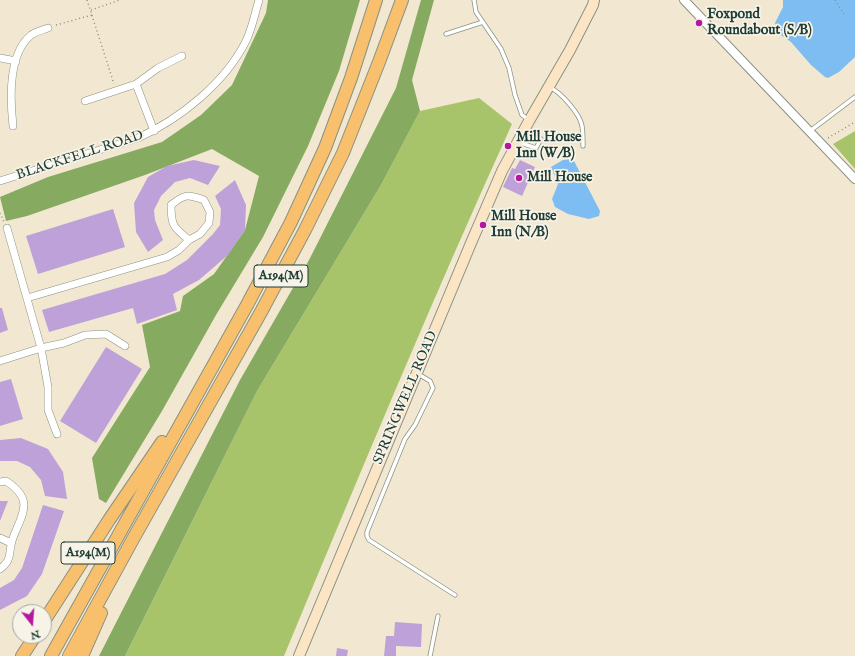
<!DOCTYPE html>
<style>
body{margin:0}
#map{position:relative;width:855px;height:656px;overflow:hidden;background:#f2e8d2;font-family:"IM FELL English",serif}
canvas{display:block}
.north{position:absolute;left:12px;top:604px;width:40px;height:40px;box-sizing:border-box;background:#f7f3e8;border:1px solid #a1aaa0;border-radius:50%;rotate:163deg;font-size:11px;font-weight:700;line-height:16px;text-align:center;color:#1f3d34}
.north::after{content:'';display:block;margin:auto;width:14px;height:18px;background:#b5179e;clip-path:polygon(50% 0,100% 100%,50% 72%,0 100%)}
</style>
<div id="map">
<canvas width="855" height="656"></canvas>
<div class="north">N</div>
</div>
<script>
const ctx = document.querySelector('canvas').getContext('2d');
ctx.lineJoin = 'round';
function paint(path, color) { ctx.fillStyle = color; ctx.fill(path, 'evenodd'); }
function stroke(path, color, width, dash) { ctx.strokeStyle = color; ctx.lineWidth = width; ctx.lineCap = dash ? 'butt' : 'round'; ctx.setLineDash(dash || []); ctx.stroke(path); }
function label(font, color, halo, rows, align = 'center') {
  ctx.font = font + ' "IM FELL English",serif'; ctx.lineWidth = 3.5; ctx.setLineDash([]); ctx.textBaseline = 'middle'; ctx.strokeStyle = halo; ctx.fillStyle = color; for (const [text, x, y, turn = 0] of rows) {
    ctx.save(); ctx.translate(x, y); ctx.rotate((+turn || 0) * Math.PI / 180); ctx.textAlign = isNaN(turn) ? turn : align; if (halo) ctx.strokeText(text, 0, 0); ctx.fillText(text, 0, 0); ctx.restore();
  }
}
paint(new Path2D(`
 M479,98L512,124C432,300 358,478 284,656H125L257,391L381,185L420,111Z
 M855,131V169L833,144Z`), '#a8c46b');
paint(new Path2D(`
 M268,0H360L339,71L308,146L263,237L216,315L162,411L106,503L99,499L92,458L150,367L142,325L180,311L183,296L214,274L245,230L259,176L212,149L145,175L27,216L6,221L0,197L48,177L162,142L201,115L232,85L266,13Z
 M421,0H434L412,80L420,111L381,185L257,391L125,656H99L240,380L309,260L396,88Z`), '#86aa5f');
paint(new Path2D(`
 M783,0H855V57L839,72L828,78L825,77L811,65L791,42L778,33L775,23L783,7Z
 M573,159L600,211L599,216L589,219L568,214L555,207L552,199L558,184L551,167L563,160Z`), '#7dbdf2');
paint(new Path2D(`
 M194,160L220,166L208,185L190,178L175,182L161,196L154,210L155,220L163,240L148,252L136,232L134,203L148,177L167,166Z
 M520,160L535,167L522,196L503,187L512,168L515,169Z
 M235,180L246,205L245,230L228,255L199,280L173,294L177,310L137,324L133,308L49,332L42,310L165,274L187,260L213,234L220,225L221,209L215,196Z
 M113,209L125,247L38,274L26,236Z
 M0,308H2L8,330L0,333Z
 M106,347L142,369L96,443L60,421Z
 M11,379L23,419L0,426V382Z
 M21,438L48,449L63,472L67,499L45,496L41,480L30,467L17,461H0V440Z
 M0,501H8L0,521Z
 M43,505L64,511L42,574L27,596L0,610V588L14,580L22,568Z
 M395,622L422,624L421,647L396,646V656H384L386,636H394Z
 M337,648L348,650L347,656H336Z`), '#bea1d8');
const service = new Path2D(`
 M474,0L476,12L501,49L509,68L515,95L522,115L529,120
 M446,34L483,22
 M549,87C561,92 580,114 582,126C583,132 583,139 583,146
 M810,131L855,97
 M518,142L536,148L541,139
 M418,374L430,381L433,388L415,425L405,439L367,532V536L369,540L455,595
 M430,656L438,616`);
const minor = new Path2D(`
 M0,58L16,61
 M136,84L154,131
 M85,101L136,84L158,68L182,56
 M13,126C10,99 8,54 31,35C35,32 43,30 48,28
 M0,181L138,138C180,119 225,83 246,41C252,29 255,13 259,0
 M27,298L167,257L179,250L189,240L200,234L209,223L210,212L204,200C187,194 185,194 171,205C171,225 173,227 189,240
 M0,361L41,348L7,228
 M57,434L48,410V387L41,348L64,343L85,335L106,334L125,346
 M0,482L6,481C37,501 20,516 12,541C8,554 13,559 0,569
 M0,538L11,543`);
const tertiary = new Path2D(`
 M684,0L855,179`);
const secondary = new Path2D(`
 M299,656L471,243L502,171L529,121L570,50L593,5L594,0`);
const motorway = new Path2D(`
 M44,621L109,520L162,442
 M22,656L35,636
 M51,656L247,305L291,222L325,148L351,78L376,0
 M69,656L133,539L261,312L305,230L343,153L379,62L402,0
 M82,656L101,613`);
stroke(service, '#889283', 5);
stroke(minor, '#889283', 8);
stroke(tertiary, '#889283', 10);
stroke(secondary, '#889283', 12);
stroke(motorway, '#889283', 14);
stroke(new Path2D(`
 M87,0L114,84
 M835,0L844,14
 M91,10L120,0
 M56,25L92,15
 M828,138L855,122
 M0,213L4,222`), '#889283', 1.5, [1, 3]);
stroke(service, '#fff', 3.5);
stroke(minor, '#fff', 7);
stroke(tertiary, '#fff', 8);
stroke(secondary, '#fce5c4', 10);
stroke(motorway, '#f8bf6c', 12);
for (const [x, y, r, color] of [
 [699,23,4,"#b5179e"],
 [508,146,4,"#b5179e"],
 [519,178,4,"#b5179e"],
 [483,225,4,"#b5179e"]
]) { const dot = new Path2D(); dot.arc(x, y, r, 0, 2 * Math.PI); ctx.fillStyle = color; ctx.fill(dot); stroke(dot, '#f7f3e8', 1.5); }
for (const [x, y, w] of [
 [281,276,54],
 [88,553,54]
]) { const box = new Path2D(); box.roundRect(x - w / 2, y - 11, w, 22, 3); ctx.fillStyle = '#f7f3e8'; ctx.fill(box); stroke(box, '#1f3d34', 1); }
label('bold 13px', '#1f3d34', null, [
 ["A194(M)",281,276],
 ["A194(M)",88,553]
]);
label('bold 14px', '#1f3d34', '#f7f3e8', [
 ["Foxpond",707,15],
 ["Roundabout (S/B)",707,31],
 ["Mill House",516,138],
 ["Inn (W/B)",516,154],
 ["Mill House",527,178],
 ["Mill House",491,217],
 ["Inn (N/B)",491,233]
], 'left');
label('14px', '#1f3d34', '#f7f3e8', [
 ["BLACKFELL ROAD",80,156,-18],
 ["SPRINGWELL ROAD",406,398,-67]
]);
</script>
